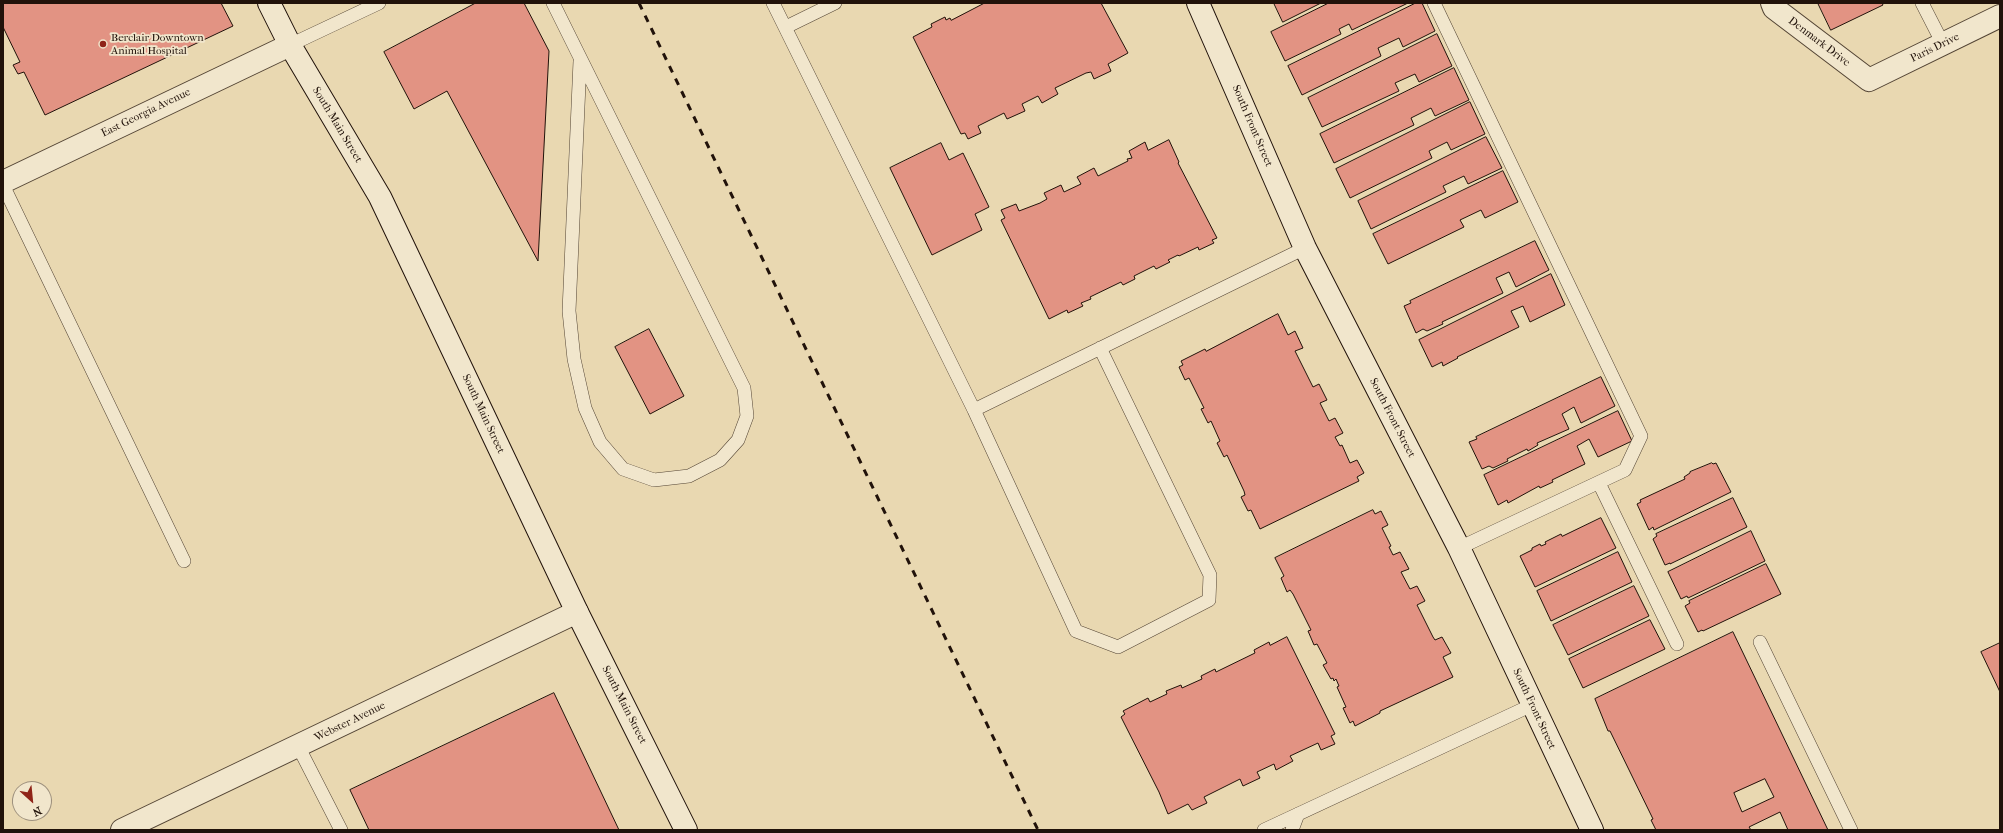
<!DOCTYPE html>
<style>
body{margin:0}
#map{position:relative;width:2003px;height:833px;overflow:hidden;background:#e9d8b1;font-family:"IM FELL French Canon",serif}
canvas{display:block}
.frame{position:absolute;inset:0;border:4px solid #21120a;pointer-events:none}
.north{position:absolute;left:12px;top:781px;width:40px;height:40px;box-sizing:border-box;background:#f1e6cc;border:1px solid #9e917e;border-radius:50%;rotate:153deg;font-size:11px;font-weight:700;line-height:16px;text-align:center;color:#21120a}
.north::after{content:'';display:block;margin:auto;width:14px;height:18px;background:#8f2418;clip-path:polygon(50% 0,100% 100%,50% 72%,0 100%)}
</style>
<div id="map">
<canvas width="2003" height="833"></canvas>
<div class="frame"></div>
<div class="north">N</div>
</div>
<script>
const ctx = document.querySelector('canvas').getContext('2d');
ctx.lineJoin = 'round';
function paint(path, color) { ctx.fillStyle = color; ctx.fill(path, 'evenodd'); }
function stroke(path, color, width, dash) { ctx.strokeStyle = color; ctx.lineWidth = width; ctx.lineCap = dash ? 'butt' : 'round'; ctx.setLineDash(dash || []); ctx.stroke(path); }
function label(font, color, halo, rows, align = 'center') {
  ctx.font = font + ' "IM FELL French Canon",serif'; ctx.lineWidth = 3.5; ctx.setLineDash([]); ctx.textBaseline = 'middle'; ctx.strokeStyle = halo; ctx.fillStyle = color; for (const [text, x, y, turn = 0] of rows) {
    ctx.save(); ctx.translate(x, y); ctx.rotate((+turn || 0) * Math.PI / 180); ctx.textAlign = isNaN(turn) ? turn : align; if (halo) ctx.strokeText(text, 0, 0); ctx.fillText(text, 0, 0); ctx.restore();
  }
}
const building = new Path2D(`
 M5,3H221L233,26L45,115L24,72L18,74L13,65L20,62L3,27V4Z
 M476,3H524L549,51L538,261L447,91L414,109L384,52Z
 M985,3H1101L1128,53L1108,64L1111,71L1094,79L1091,72L1086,73L1055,88L1058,94L1042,103L1038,96L1022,104L1025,111L1007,119L1004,113L978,126L981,133L968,139L965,133L961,134L913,37L932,27L931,24L945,17L946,20L950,18L951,20Z
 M1274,3H1321L1283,22Z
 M1329,3H1408L1352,30L1349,24L1339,29L1341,34L1285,61L1271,32Z
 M1416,3H1422L1435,31L1403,47L1399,38L1378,48L1381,56L1302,95L1288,66Z
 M1818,3H1882L1883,5L1831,30Z
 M1437,34L1452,66L1419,82L1415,74L1395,83L1399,91L1322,127L1308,98Z
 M1454,68L1469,100L1435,116L1431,108L1411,118L1414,125L1334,163L1320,134Z
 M1470,102L1485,134L1451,150L1447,142L1429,151L1432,158L1350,198L1336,169Z
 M1486,137L1502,168L1468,184L1464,176L1443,186L1446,192L1371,229L1358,201Z
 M1169,140L1179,162L1178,163L1217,238L1212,240L1214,243L1199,250L1198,247L1179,256L1178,255L1168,260L1170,262L1156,269L1154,266L1134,276L1135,279L1123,285L1121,282L1090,297L1091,299L1081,303L1083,306L1068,313L1067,310L1049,319L1001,220L1005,218L1001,210L1016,204L1019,211L1040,203L1047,199L1044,193L1061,185L1064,192L1081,184L1077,177L1094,168L1098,176L1128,161L1127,159L1132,158L1129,151L1145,142L1148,150Z
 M941,143L949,160L963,153L989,207L975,214L982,230L932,255L890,168Z
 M1503,171L1518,202L1485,218L1481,210L1460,220L1464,227L1388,264L1373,234Z
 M1535,241L1549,270L1516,287L1509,272L1496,278L1503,293L1442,322L1443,324L1427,331L1423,329L1416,333L1404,306L1411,303L1410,301Z
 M1551,274L1565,305L1530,322L1523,306L1511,311L1519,327L1457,357L1458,358L1443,366L1442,362L1432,367L1419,340Z
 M1278,314L1288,335L1295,331L1303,348L1295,351L1313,387L1319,384L1327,400L1320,403L1329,421L1335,418L1343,433L1335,437L1340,446L1342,445L1350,463L1357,460L1364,473L1357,477L1359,481L1260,529L1251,510L1248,511L1241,497L1245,495L1244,491L1227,455L1224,457L1217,443L1220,441L1211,421L1208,423L1201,409L1204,408L1189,378L1185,380L1179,367L1183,365L1181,361L1205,349L1206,351Z
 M649,329L684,396L650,414L615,347Z
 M1601,377L1615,406L1581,423L1574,407L1562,414L1569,429L1537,443L1538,445L1528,451L1527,449L1507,459L1508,461L1493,468L1489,466L1482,469L1469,442L1477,439L1476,437Z
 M1618,411L1632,441L1598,457L1589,439L1577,446L1585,464L1552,480L1553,482L1540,488L1539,486L1508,503L1507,500L1498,505L1484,475Z
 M1712,463L1713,464L1716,463L1731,492L1654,530L1653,527L1649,530L1637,504L1641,502L1640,500L1685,479L1684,477L1690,473V472Z
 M1733,498L1747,527L1670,564V563L1665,565L1653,539L1657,536L1656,534Z
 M1373,510L1375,514L1381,511L1388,525L1382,528L1391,546L1389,547L1393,555L1400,552L1409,569L1401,572L1410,589L1417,586L1425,601L1417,605L1433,637L1435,640L1442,637L1451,653L1443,657L1453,677L1380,711V713L1355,726L1353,721L1350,723L1343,708L1346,707L1337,687L1339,686L1336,679L1334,681L1333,678L1331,679L1323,665L1327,663L1317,644L1314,645L1308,631L1311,630L1293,594L1290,590L1287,592L1281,578L1284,576L1275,558Z
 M1601,518L1616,548L1535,587L1520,556L1532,550V548L1540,544L1541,546L1546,544L1545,542L1561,534L1562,536Z
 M1751,531L1765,561L1688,598L1687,596L1681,599L1668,572Z
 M1618,552L1632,582L1551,621L1537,591Z
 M1766,564L1781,594L1703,631L1702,630L1698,632L1685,606L1690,603L1689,601Z
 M1634,586L1649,616L1568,655L1553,625Z
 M1650,620L1665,649L1583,688L1569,659Z
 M1733,632L1828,830H1788L1780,812L1749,827L1751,830H1656L1651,820L1653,819L1610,731H1608L1595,699ZM1765,779L1774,797L1742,812L1734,793Z
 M1287,637L1335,734L1331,736L1335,744L1321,750L1318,743L1290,756L1293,761L1276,770L1274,764L1257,772L1260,778L1243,786L1240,779L1204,797L1207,803L1192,810L1188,804L1168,814L1159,792L1121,717L1125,714L1123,711L1148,698L1150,702L1167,694L1166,691L1181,685L1182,688L1202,679L1201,676L1215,669L1216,672L1255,653L1254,650L1269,642L1270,645Z
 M2000,643V692L1981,652Z
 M554,693L619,830H369L350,790Z`);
paint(building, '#e29383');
stroke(building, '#21120a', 1);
const service = new Path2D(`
 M553,3L744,388L747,416L738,440L720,460L689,476L654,480L623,469L600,442L585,408L574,359L569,311L580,61
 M773,3L974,410L1305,248
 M1434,3L1641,436L1625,470L1459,548
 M1922,3L1943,44
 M786,27L835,3
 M290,45L379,3
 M3,185L184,561
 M974,410L1076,631L1118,647L1209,600L1210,575L1100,348
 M1599,483L1677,644
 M1760,642L1851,830
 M298,746L341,830
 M1264,830L1532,705
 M1292,830L1298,814`);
const minor = new Path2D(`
 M1772,3L1774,8L1869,80L2000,16
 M3,182L290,45
 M122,830L577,612`);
const secondary = new Path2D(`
 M269,3L290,45L380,197L577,612L686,830
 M1198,3L1305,248L1459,548L1592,830`);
stroke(service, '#534434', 14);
stroke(minor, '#534434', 24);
stroke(secondary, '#21120a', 24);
stroke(service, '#f1e6cc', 13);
stroke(minor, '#f1e6cc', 22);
stroke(secondary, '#f1e6cc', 22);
stroke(new Path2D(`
 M639,3L1038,830`), '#21120a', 3, [7, 7]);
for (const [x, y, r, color] of [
 [103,44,4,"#8f2418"]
]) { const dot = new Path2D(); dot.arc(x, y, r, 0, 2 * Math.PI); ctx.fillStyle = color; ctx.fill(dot); stroke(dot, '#f1e6cc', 1.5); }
label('11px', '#21120a', '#f1e6cc', [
 ["Berclair Downtown",111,38],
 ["Animal Hospital",111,51]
], 'left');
label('11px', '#21120a', '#f1e6cc', [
 ["Denmark Drive",1819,42,37],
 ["Paris Drive",1935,48,-26],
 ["East Georgia Avenue",146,113,-26],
 ["South Main Street",337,125,59],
 ["South Front Street",1252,126,67],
 ["South Main Street",483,414,65],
 ["South Front Street",1392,418,63],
 ["South Main Street",624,705,63],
 ["South Front Street",1534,709,65],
 ["Webster Avenue",350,722,-26]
]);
</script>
